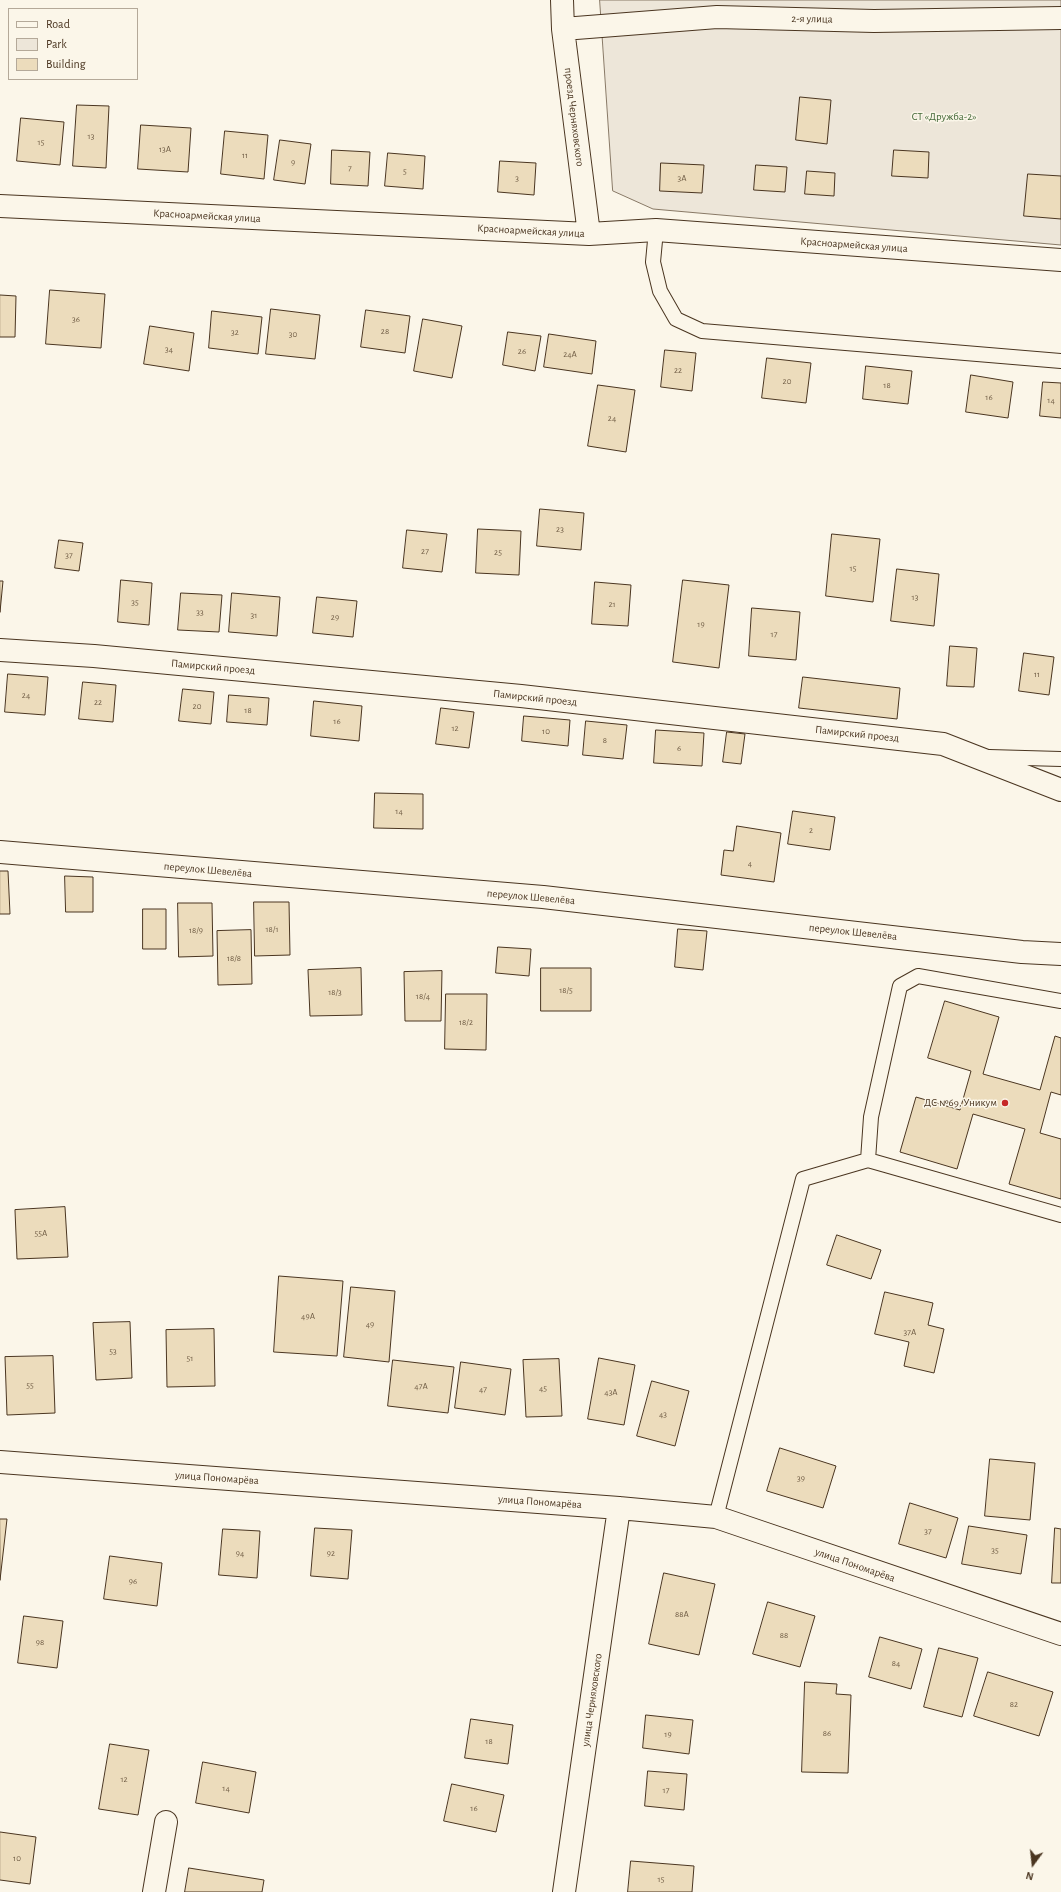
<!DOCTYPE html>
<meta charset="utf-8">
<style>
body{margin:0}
#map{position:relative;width:1061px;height:1892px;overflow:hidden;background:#fbf6e9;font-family:"Alegreya Sans",sans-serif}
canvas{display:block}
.legend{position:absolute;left:8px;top:8px;width:130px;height:72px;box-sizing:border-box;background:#fbf6e9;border:1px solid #b4a999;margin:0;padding:5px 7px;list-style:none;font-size:12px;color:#4a3520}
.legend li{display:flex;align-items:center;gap:8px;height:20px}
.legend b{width:20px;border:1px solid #b4a999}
.north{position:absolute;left:1013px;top:1844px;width:40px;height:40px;-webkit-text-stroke:3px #fbf6e9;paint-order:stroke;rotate:195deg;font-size:11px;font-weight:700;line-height:16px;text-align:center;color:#4a3520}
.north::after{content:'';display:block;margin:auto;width:14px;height:18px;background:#4a3520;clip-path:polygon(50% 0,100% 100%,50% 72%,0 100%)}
</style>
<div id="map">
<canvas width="1061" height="1892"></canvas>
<ul class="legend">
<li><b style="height:5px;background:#fbf6e9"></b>Road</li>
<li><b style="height:11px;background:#ede6d9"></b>Park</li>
<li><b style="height:11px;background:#ecdcbc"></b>Building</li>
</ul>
<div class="north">N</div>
</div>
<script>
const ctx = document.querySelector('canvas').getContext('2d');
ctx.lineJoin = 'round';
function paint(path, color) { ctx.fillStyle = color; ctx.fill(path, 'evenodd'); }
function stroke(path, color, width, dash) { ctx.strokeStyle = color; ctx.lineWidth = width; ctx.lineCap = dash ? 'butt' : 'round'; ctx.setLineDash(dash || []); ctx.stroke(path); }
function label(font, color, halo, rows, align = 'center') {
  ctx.font = font + ' "Alegreya Sans",sans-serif'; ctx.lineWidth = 3; ctx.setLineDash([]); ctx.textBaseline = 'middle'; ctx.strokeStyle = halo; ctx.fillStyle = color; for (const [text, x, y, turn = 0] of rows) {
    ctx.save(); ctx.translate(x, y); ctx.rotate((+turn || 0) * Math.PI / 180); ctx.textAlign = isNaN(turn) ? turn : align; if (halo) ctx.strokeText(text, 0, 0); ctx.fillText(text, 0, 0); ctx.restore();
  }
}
const green = new Path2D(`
 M600,0H1061V245L653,209L613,191Z`);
paint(green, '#ede6d9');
stroke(green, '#887966', 1);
const building = new Path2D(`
 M800,97L831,100L827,144L796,140Z
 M77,105L109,106L106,168L73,166Z
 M21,118L64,122L60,165L17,161Z
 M141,125L191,128L188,172L138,169Z
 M225,131L268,135L264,179L221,174Z
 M280,140L311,144L305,184L274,180Z
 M332,150L370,152L368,186L331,184Z
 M894,150L929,152L928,178L892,176Z
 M388,153L425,156L423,189L385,186Z
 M500,161L536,163L534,195L498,192Z
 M661,163L704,165L702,193L660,191Z
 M756,165L787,167L785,192L754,190Z
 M807,171L835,173L834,196L805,194Z
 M1028,174L1061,176V219L1024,216Z
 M50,290L105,294L101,348L46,344Z
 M0,295L16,296L15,337H0Z
 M271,309L320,315L315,359L266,354Z
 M366,310L410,316L405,353L361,347Z
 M212,311L262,317L258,354L209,348Z
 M423,319L462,326L452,378L414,371Z
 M150,326L194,333L189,371L144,364Z
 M508,332L541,336L535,371L503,365Z
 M549,334L596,341L592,374L544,367Z
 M665,350L696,353L692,391L661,387Z
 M767,358L811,363L806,403L762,398Z
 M866,366L912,371L908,404L863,399Z
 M971,375L1013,382L1008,418L966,412Z
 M1043,382L1061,383V418L1040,416Z
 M598,385L635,390L626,452L588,446Z
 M540,509L584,513L581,550L537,546Z
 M478,529L521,531L519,575L476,573Z
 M407,530L447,534L442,572L403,568Z
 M832,534L880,539L873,602L826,596Z
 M59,540L83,543L79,571L55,568Z
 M897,569L939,574L934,626L891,621Z
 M121,580L152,583L149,625L118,622Z
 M683,580L729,585L719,668L673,662Z
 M0,581H3L0,612Z
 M595,582L631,585L628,626L592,624Z
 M181,593L222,595L219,632L178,630Z
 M232,593L280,597L277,636L229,632Z
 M317,597L357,601L353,637L313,633Z
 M752,608L800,612L796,660L749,656Z
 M950,646L977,648L974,687L947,686Z
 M1024,653L1054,657L1049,695L1019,691Z
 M8,674L48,677L45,715L5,712Z
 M803,677L900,688L897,719L799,708Z
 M83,682L116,685L113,722L79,719Z
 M183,689L214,692L211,724L179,721Z
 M229,695L269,698L267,725L227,722Z
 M314,701L362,706L359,741L311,736Z
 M441,708L474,712L469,748L436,744Z
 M524,716L570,720L568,746L522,741Z
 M586,721L627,725L623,759L583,755Z
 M656,730L704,733L702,766L654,763Z
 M727,732L745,734L741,764L723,762Z
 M375,793L423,794V829L374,828Z
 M793,811L835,817L830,850L788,844Z
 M737,826L781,833L774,882L721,875L724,850L733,851Z
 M0,871H8L10,914H0Z
 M65,876L93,877V912H66Z
 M254,902H289L290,955L255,956Z
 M178,903H212L213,956L179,957Z
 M143,909H166V949H143Z
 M678,929L707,931L703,970L675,967Z
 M251,930L252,984L218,985L217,931Z
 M498,947L531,949L529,976L496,973Z
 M361,968L362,1015L310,1016L308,970Z
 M541,968H591V1011H541Z
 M442,971L441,1021H405L404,972Z
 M446,994H487L486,1050L445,1049Z
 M945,1001L999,1017L983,1074L1040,1090L1055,1036L1061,1038V1095L1051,1092L1040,1133L1061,1139V1199L1009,1184L1025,1129L973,1114L957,1169L900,1152L916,1097L960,1110L971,1071L928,1058Z
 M65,1207L68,1257L17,1259L15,1210Z
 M837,1235L881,1250L871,1279L827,1265Z
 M279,1276L343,1281L337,1356L274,1352Z
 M351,1287L395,1291L389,1362L344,1357Z
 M885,1292L933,1303L928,1325L944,1329L934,1373L904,1366L909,1342L875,1334Z
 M130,1322L132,1378L96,1380L93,1323Z
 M214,1329L215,1386L167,1387L166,1330Z
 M53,1356L55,1413L7,1415L5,1357Z
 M599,1358L635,1365L624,1425L588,1419Z
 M559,1359L562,1416L526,1417L523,1360Z
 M393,1360L454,1367L448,1413L388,1406Z
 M461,1362L511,1369L505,1415L455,1408Z
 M652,1381L689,1391L675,1446L637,1436Z
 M780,1448L836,1466L823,1508L767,1491Z
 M990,1459L1035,1463L1030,1520L985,1516Z
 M910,1503L958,1518L946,1558L899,1544Z
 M0,1519H7L0,1580Z
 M969,1526L1027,1535L1021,1574L962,1564Z
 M315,1528L352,1530L348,1579L311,1576Z
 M1055,1528L1061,1529V1583H1052Z
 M223,1529L260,1531L257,1578L219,1575Z
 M110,1556L162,1563L157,1606L104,1599Z
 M664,1573L715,1584L699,1655L649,1644Z
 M768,1602L815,1616L800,1667L753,1654Z
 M24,1616L63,1621L57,1668L18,1663Z
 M880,1637L922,1649L911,1689L869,1677Z
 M939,1648L978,1658L962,1717L924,1707Z
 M988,1672L1053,1692L1039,1736L974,1716Z
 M805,1682L837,1684L836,1694L851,1695L848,1773L802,1772Z
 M646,1715L693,1720L689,1754L643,1748Z
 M471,1719L513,1725L508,1764L465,1758Z
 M110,1744L149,1750L138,1815L99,1809Z
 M203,1762L256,1772L249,1813L196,1803Z
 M648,1771L687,1774L684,1810L645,1806Z
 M452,1784L504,1795L496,1832L444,1821Z
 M0,1832L36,1837L30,1884L0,1880Z
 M631,1861L694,1866L692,1892H628Z
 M189,1868L264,1880L262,1892H185Z`);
paint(building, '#ecdcbc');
stroke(building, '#4a3520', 1);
const service = new Path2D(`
 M656,230L653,262L660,291L676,319L702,331L1061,361
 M989,757L1061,759
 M868,1160L871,1117L900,986L918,976L1061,1001
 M716,1517L803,1179L868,1160L1061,1215`);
const minor = new Path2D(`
 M562,0L563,29L589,234
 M563,29L717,17L874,21L1061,18
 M0,206L589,234L656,230L1061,260
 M0,650L94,656L521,696L943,744L1061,790
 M0,852L543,897L1022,952L1061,954
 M0,1462L619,1508L716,1517L1061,1634
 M154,1892L166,1822
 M564,1892L619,1508`);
stroke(service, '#4a3520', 16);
stroke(minor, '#4a3520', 24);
stroke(service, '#fbf6e9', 14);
stroke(minor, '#fbf6e9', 22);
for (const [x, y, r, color] of [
 [1005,1103,4,"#c62828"]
]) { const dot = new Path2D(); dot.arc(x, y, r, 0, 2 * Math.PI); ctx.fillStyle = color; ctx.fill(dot); stroke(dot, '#fbf6e9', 1.5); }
label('9px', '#725f47', null, [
 ["13",91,136],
 ["15",41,142],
 ["13А",165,149],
 ["11",245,155],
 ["9",293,162],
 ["7",350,168],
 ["5",405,171],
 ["3",517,178],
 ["3А",682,178],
 ["36",76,319],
 ["28",385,331],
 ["32",235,332],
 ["30",293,334],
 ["34",169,349],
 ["26",522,351],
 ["24А",570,354],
 ["22",678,370],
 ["20",787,381],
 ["18",887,385],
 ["16",989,397],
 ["14",1051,400],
 ["24",612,418],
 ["23",560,529],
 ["27",425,551],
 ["25",498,552],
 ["37",69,555],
 ["15",853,568],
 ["13",915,597],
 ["35",135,602],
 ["21",612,604],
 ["33",200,612],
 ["31",254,615],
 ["29",335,617],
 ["19",701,624],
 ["17",774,634],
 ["11",1037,674],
 ["24",26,695],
 ["22",98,702],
 ["20",197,706],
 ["18",248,710],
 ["16",337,721],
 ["12",455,728],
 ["10",546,731],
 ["8",605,740],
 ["6",679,748],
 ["14",399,811],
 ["2",811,830],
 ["4",750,863],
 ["18/1",272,929],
 ["18/9",196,930],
 ["18/8",234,958],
 ["18/5",566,990],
 ["18/3",335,992],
 ["18/4",423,996],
 ["18/2",466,1022],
 ["55А",41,1233],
 ["49А",308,1316],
 ["49",370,1324],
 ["37А",910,1332],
 ["53",113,1351],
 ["51",190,1358],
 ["55",30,1385],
 ["47А",421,1386],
 ["45",543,1388],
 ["47",483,1389],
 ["43А",611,1392],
 ["43",663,1414],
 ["39",801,1478],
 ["37",928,1531],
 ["35",995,1550],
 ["94",240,1553],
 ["92",331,1553],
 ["96",133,1581],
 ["88А",682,1614],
 ["88",784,1635],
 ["98",40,1642],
 ["84",896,1663],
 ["82",1014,1704],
 ["86",827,1733],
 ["19",668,1734],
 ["18",489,1741],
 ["12",124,1779],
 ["14",226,1788],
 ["17",666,1790],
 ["16",474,1808],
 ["10",17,1858],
 ["15",661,1879]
]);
label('11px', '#4a3520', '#fbf6e9', [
 ["2-я улица",812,19,1],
 ["проезд Черняховского",574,117,83],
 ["Красноармейская улица",207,216,3],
 ["Красноармейская улица",531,231,3],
 ["Красноармейская улица",854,245,4],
 ["Памирский проезд",213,667,5],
 ["Памирский проезд",535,698,6],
 ["Памирский проезд",857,734,6],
 ["переулок Шевелёва",208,870,5],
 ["переулок Шевелёва",531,897,5],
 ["переулок Шевелёва",853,932,6],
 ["улица Пономарёва",217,1478,4],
 ["улица Пономарёва",540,1502,4],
 ["улица Пономарёва",855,1565,19],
 ["улица Черняховского",592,1700,-82]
]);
label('11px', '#436837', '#fbf6e9', [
 ["СТ «Дружба-2»",944,117]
]);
label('11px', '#4a3520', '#fbf6e9', [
 ["ДС №69, Уникум",997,1103]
], 'right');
</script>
